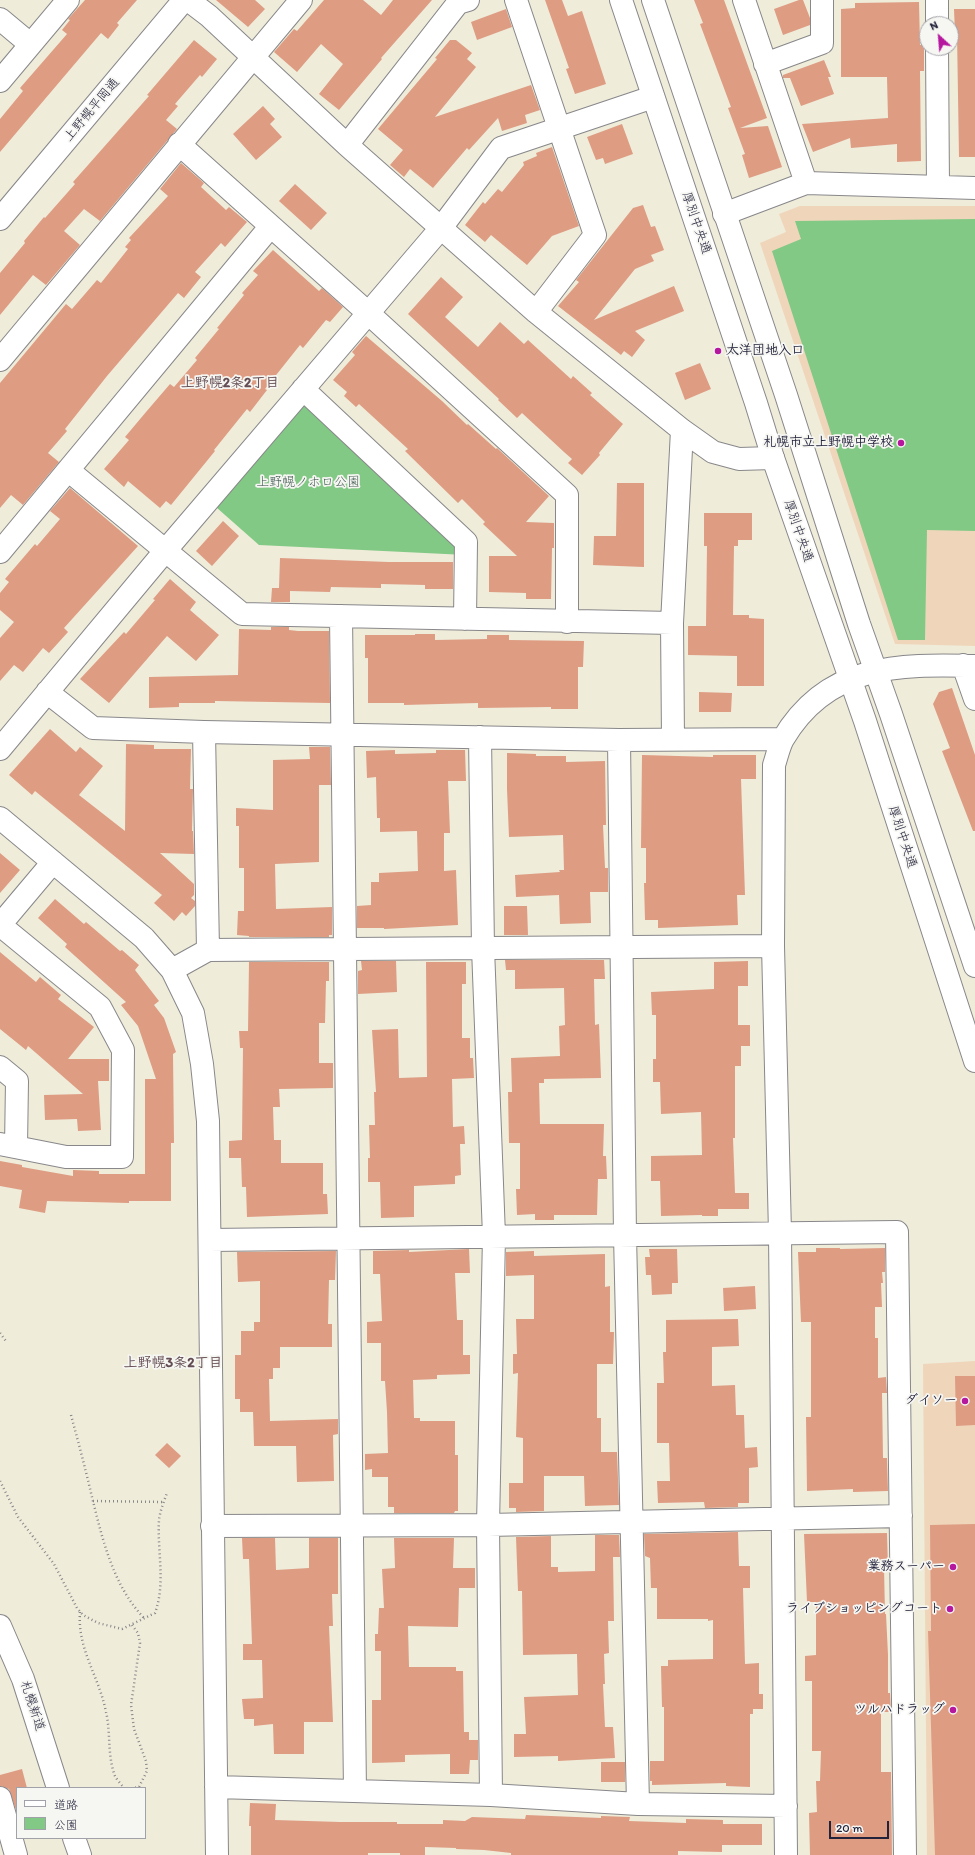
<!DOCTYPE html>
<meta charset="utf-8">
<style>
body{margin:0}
#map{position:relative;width:975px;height:1855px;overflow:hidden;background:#efecda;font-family:Itim,"Klee One",sans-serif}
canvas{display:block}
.legend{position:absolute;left:16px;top:1787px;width:130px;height:52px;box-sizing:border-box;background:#f6f6f2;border:1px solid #a1a1a9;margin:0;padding:5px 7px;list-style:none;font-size:12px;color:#22223b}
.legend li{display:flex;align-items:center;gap:8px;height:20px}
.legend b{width:20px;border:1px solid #a1a1a9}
.north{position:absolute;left:919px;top:16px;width:40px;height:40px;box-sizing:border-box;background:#f6f6f2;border:1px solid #a1a1a9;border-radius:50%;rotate:334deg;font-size:11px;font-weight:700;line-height:16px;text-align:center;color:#22223b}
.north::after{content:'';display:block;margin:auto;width:14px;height:18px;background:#b5179e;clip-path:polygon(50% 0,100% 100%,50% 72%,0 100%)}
.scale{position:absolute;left:829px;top:1821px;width:60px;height:18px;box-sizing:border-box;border:2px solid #22223b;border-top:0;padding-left:5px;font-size:12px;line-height:14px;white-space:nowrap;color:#22223b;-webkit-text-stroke:3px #f6f6f2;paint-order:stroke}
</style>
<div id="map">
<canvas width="975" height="1855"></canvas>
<ul class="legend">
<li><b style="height:5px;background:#fff"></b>道路</li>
<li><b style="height:11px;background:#82c985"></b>公園</li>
</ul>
<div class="north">N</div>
<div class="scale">20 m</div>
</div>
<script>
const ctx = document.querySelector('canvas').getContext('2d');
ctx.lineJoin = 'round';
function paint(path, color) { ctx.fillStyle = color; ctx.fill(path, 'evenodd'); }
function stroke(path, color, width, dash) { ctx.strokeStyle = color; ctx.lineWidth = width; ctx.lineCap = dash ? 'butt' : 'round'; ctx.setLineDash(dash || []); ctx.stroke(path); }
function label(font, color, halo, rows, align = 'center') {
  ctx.font = font + ' Itim,"Klee One",sans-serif'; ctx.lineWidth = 3.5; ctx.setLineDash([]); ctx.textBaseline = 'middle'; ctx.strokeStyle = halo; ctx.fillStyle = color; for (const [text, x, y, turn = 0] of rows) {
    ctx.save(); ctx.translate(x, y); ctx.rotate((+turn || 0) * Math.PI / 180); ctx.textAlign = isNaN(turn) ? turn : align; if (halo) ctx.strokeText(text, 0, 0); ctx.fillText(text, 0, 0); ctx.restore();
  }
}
paint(new Path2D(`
 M800,206H975V646L895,644L760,243L786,232L779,214Z
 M975,1361V1855H927L923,1364Z`), '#efd6bb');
paint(new Path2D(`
 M975,219V531L927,530L925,640H898L772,251L801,239L795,221Z
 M303,389L466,555L259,545L208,500Z`), '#82c985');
paint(new Path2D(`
 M85,0H137L117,23L119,25L108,39L101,33L0,152V119L23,91L20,88L67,34L62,30L70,20L68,19Z
 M216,0H255L265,9L248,27Z
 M324,0H363L381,15L393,0H432L381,58L382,59L339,110L319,94L343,64L321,44L297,72L274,52L294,29L297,31Z
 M545,0H562L568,16L582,11L606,84L575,94L566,69L569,68Z
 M694,0H724L767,118L740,128L768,126L782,167L749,178L742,155L745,154L728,108L731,107L700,24L703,23Z
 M799,0H803L810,18V25L783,35L774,9Z
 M919,2L920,45H924V71H920L921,161L897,162V144L851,148L850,138L813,152L802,124L888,118L887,77H841V9L855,8V3Z
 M506,9L512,27L477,40L471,22Z
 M954,9H975V157H959L957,33H955Z
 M194,40L217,59L202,77L200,75L175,104L178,106L166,120L177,129L100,221L84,209L64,231L80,245L46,285L33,275L0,315V273L25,243L24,241L44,217L45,218L75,184L73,182L149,96L147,95Z
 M450,40H456L472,53L467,59L476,67L435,117L531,85L540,110L525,115L527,123L502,131L498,118L469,150L467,148L433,188L410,169L404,177L390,165L403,150L378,129L437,59L435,58Z
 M824,60L831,77H828L834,94L801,106L790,78H783V75Z
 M263,106L275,119L270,124L282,137L256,160L233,134Z
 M622,124L633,154L605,164L603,158L596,160L587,137Z
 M552,147L579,226L552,236L527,265L491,235L485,242L465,225L483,202L485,204L498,189L502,192L524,165L523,162L537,156L536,153Z
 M181,163L204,183L201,187L226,210L229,207L247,222L225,247L221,243L195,272L201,277L184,298L178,293L107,376L65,429L67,431L48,453L59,462L23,505L11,495L0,508V383L66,304L72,309L97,280L101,283L128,249L125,247L131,240L129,238L168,196L160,189Z
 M295,184L327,213L311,230L279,201Z
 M643,205L651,227L655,226L664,250L651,255L654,261L635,269L594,320L674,286L684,311L635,331L645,340L632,357L624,351L621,355L558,306L579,282L576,280L633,208Z
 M273,250L319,291L322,288L343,307L330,322L326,320L303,348L300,345L265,389L267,390L250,412L247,409L214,450L215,451L171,505L166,501L160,508L128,481L124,487L104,469L129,440L125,437L146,412L170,384L174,387L197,360L195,358L219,329L217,328L244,295L242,293L258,275L253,271Z
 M441,277L463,297L445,317L478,347L500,322L524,344L528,340L571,379L573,376L592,393L590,395L623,424L599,453L600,455L582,475L568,463L572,459L564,452L522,413L517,418L498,400L499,399L408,314Z
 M366,336L442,401L467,425L468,424L496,449L497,448L549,496L526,522L554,523V548H552L551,599H526V593L489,592V556H517L483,524L485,522L462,499L458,503L405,451L408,449L359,404L356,407L344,396L347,392L333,380L355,355L352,352Z
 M700,363L711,389L685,400L675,373Z
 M617,483H644V567L593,565L594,536H616Z
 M70,488L138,546L64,628L68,632L49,653L43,648L23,672L14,665L0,681V638L14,622L0,610V593L9,582L5,579L35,544L37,546L60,519L50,511Z
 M704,513H752V540H738V546H734L733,615H749V618L764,619V686H737V656L688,655V626H706L707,546H704Z
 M223,521L239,536L212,566L196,551Z
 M280,558L389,562H453V589H425V585L381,584V588L331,587L330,592L290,591V602H271L272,588H279Z
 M170,579L196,602L190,610L219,635L196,661L167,636L109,703L80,679L124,632L126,634L155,600L153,599Z
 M271,627H289V630L298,631H329L330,703L215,701V703H179V707L149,708V677L238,675L239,629L271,630Z
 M415,634H435V640L487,639V635H509V640L584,641L583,667H578V709H551V707L478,708V703L404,705V703H368V658H365V635H415Z
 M952,688L975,755V831H973L942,751L950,748L933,704L939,692Z
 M699,692L732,693L731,712H699Z
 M50,729L76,752L80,747L103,766L79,795L125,831L126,744L154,745V749H191L190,789H193L192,831H193L194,854L160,853L194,884V895L191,898L195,901V906L186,916L182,912L174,921L154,903L162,895L35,791L32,795L9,775Z
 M309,747H330L331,785H319V862L275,864L276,909L332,907V935H329V937H249V936L237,935L238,911H244V868H239V826H236V808L273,810V760L310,759Z
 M395,750V754L436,753V750H465L466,781H448L450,833H444V871L456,870L458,925L384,929V928H357V906L371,905V882H379V873L418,871L417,831L380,832V818H377L376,777L367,778L366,751Z
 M507,753L536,754V756H566V762L605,761L606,825H603L605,868H608V892H590L591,923L560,924L559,895L516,897L515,875L560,872L559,870H564L563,835L509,837L507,789Z
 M642,755L713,757V755H756V779H741L745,895H737L738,925L658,928V920H645L644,883H646V848H641Z
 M0,853L20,870L0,893Z
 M55,899L84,924L86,922L120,951L122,950L139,965L135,970L159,1001L154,1005L164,1018L176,1052L173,1054L174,1143H171V1201H129V1203L47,1201L45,1213L19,1208L22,1190L0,1186V1161L22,1165V1167L73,1176V1170L99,1171V1174H145V1079H156L138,1026L121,1005L126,1002L65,947L67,944L38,918Z
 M504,906H527L528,935H504Z
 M0,952L36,982L40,977L61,995L58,999L94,1027L68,1059H109V1081H98L101,1130L78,1131L77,1119L45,1120L44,1095L83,1094L28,1046L26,1050L0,1029Z
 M505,960H604L605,979H594L595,1025L599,1024L601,1078L544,1079V1083H539L540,1124H604L603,1156H606L607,1179H598L597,1215H554V1220H535V1214L517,1215L516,1189H520V1143H509L508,1092H512L511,1058L560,1056L559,1026L565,1025L564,988L515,989V970H506Z
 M361,961H396L397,992L358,994V971L362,970Z
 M748,961V986H738V1025H750V1046H741V1066H735V1138H733L735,1193H749V1209H718V1216H702V1215L661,1216L660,1181H651V1156L702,1155L701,1112L661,1114L660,1082H653V1059H656V1015H652L651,992L714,989V962Z
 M249,962H329V981H326L325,1023H319V1063H333V1088L279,1089L280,1107H273L274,1140H281V1163H323V1194H327L328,1214L247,1217L246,1187H242L241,1158H229V1141L242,1140L243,1048H240L239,1031H248Z
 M426,962H466V984H462V1038H470V1058H473L474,1078L452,1079L453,1127L464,1126L465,1144H460L461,1175L455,1176V1184L414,1186V1217L381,1218L380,1182H368V1158H370L369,1125H375L374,1092H376L372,1030L398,1029L399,1078L427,1077Z
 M816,1248H840V1249L885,1248V1272H882L883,1283H881L882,1307H875V1338H878V1378L886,1377L887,1393H882L883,1458H887L888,1491L853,1492V1489L807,1491L806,1417H811V1322H801L798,1252H816Z
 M469,1249L470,1273H455L457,1320H463V1355H470V1374L437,1375V1379L413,1380L414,1418H420V1421H455V1455H458V1511H455L454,1513H394V1507H388V1477H372V1469L365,1470V1454L388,1453L387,1412L385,1381H381V1343H367V1322L382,1321L380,1274H373V1251L409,1250V1252Z
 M649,1249H677L678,1283H672V1294L652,1295L651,1275H646L645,1257H650Z
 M336,1251L335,1280H329L328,1324H332V1347H280V1368H273V1379H269L270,1421L338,1419V1434L333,1435L334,1481L297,1482L296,1446H254L253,1412H240V1399H235V1355H241V1331H254V1322H260V1281L238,1282L237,1252Z
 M534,1251V1256L605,1254V1287L610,1286V1332H614L613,1364H597V1418H601V1452H617L619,1505L585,1506L584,1476H544V1511L516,1512V1508H509V1483H523V1438L516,1437L518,1373L513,1374V1354H517L516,1319H534V1275L506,1276V1252Z
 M755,1286L756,1309L724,1311L723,1288Z
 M738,1319L739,1346L712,1347V1386L735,1385L736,1415H744L745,1448L757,1447L758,1467L749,1468V1503H738V1507L705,1508L704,1502L658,1503L657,1481H670L669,1443H657V1383H664L663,1352H666V1320Z
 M955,1376H975V1425L956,1426Z
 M167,1443L181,1456L169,1468L155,1455Z
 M975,1524V1855H935L928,1631H931L930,1525Z
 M738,1532L739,1566H750V1588H743L745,1664L759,1663V1694H763V1709H753V1714H750V1787L726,1786V1783L652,1785V1781H650V1761H664V1707H662L661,1666H668V1660L713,1659V1620L708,1621V1619H657V1588H651L650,1558L645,1556L644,1534Z
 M887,1533L888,1568H884L885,1614H886L888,1655V1693H890L891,1712H881V1772H891L892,1855H810L809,1813L817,1812L816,1781H820L821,1751H812V1681H805V1656L816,1655V1602H807L804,1534Z
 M595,1535H619L620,1557H613L614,1621H608L609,1653L604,1654L605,1684H603L605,1727H613L615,1758L558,1761V1756L514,1757V1734H526L524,1697L578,1695L577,1654L523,1655L522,1591H518L516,1537L551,1536V1567H558V1572L595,1571Z
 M242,1538H275L276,1570L309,1568V1538H338V1594H332L333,1626H329L333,1722H304V1754H274L273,1724L254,1726V1719H244L242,1699L263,1698L262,1660H243V1644H252L249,1559H243Z
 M394,1538H454L453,1568H475V1588H459L458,1627L408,1626L409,1667H456V1671H463L464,1732H469V1740H478V1760H470L469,1774H450V1754L405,1755V1762L372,1763V1700H381V1651H375V1634H378L379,1608H384L382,1569L395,1568Z
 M601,1762H625V1782H601Z
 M22,1769L27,1788H17L16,1810L9,1789L0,1786V1775Z
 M250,1803L276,1804L275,1820L340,1822H397V1824H443V1820L465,1821L472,1817L525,1819L526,1815L601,1818V1816L630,1817L629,1821L686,1823V1819L723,1820V1824H762V1845H722V1852L678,1851V1855H511V1853L484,1850L456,1849V1848L425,1847V1855H400V1853H368V1855H251V1826H249Z`), '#de9c83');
const minor = new Path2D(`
 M188,0L209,16L347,145L536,312L682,430L713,452L739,459L773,458
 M516,0L595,235L536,312
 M744,0L806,183
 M937,0V24
 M0,19L30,44
 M937,48L938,187
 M765,64L822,43V0
 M0,81L68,0
 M179,144L367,312L567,495V622
 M347,145L458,3L468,0
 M724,214L806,183L975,188
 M0,360L301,0
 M303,389L466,542L465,619
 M68,470L242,614L672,623
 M0,552L270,227
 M341,616L355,1791
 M963,665L975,699
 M47,692L93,728L204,732L619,740L783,739
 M480,737L483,948L494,1236L488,1525L491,1795
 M673,739L672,623L682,430
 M619,740L625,1235L638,1804
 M0,749L165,551L441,228L501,148L653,97
 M0,818L144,938L172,970L193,1013L202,1064L208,1121L217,1855
 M0,925L100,1007L123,1050L122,1157H66L0,1144
 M0,925L53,862
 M208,950L773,946
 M172,970L208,950L204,732
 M0,1067L17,1081L16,1147
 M210,1240L897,1232L905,1855
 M212,1526L488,1525L901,1516
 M216,1787L491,1795L638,1804L786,1806
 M786,1855L780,1233L773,946L774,765C777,756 779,746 783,739C827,664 898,664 975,666`);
const tertiary = new Path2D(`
 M0,219L184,0
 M0,1626L23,1679L58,1788
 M74,1838L80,1855`);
const secondary = new Path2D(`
 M621,0L756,403L773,458L865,721L975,1061
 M653,0L786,395L859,624L891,714L975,966`);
const motorway = new Path2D(`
 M0,1798L16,1855`);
stroke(minor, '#88878a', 24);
stroke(tertiary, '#88878a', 24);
stroke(secondary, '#88878a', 24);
stroke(motorway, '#88878a', 24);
stroke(new Path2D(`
 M0,1333L6,1341
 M71,1415C78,1441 85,1467 91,1493C102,1537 112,1585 145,1619
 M0,1481L18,1517L54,1564L77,1608L83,1615L98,1623L122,1629L155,1613C166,1583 157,1551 159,1520C160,1511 164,1501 167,1493
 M93,1501L164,1502
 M80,1612C77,1649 99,1676 106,1712C111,1733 107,1755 115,1776C117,1780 121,1784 124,1788
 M132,1625L138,1633L140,1643L131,1705L134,1729L146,1761L147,1771L139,1787L133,1788`), '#88878a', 2.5, [1, 3]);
stroke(minor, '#fff', 22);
stroke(tertiary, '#fff', 22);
stroke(secondary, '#fff', 22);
stroke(motorway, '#fff', 22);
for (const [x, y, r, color] of [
 [718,351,4,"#b5179e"],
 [901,443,4,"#b5179e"],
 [965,1401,4,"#b5179e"],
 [953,1567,4,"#b5179e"],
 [950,1609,4,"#b5179e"],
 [953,1710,4,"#b5179e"]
]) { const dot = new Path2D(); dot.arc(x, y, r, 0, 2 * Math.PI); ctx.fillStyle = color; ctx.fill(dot); stroke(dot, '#f6f6f2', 1.5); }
label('13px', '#22223b', '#f6f6f2', [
 ["上野幌平岡通",92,110,-50],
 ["厚別中央通",696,223,71],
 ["厚別中央通",798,531,71],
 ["厚別中央通",902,837,72],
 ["札幌新道",32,1706,72]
]);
label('bold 13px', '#22223b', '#f6f6f2', [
 ["太洋団地入口",726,351,"left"],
 ["札幌市立上野幌中学校",893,443],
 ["ダイソー",957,1401],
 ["業務スーパー",945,1567],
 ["ライブショッピングコート",942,1609],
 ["ツルハドラッグ",945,1710]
], 'right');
label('13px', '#445c55', '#f6f6f2', [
 ["上野幌ノホロ公園",308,483]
]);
label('bold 14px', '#644d54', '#f6f6f2', [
 ["上野幌2条2丁目",230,383],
 ["上野幌3条2丁目",173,1363]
]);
</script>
